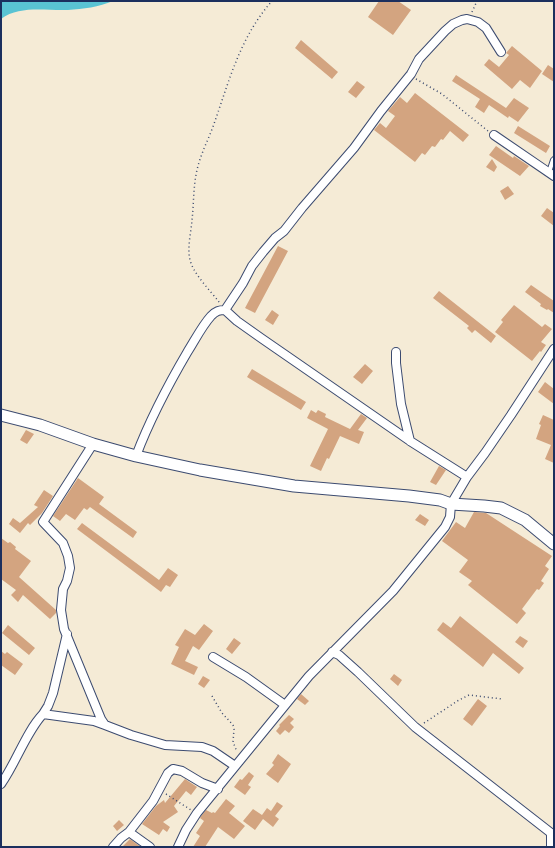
<!DOCTYPE html>
<style>
body{margin:0}
#map{position:relative;width:555px;height:848px;overflow:hidden;background:#f5ebd6;font-family:"Playpen Sans",sans-serif}
canvas{display:block}
.frame{position:absolute;inset:0;border:2px solid #1b2f5e;pointer-events:none}
</style>
<div id="map">
<canvas width="555" height="848"></canvas>
<div class="frame"></div>
</div>
<script>
const ctx = document.querySelector('canvas').getContext('2d');
ctx.lineJoin = 'round';
function paint(path, color) { ctx.fillStyle = color; ctx.fill(path, 'evenodd'); }
function stroke(path, color, width, dash) { ctx.strokeStyle = color; ctx.lineWidth = width; ctx.lineCap = dash ? 'butt' : 'round'; ctx.setLineDash(dash || []); ctx.stroke(path); }
paint(new Path2D(`
 M1,1H113C99,7 83,9 68,10C46,11 20,5 1,19Z`), '#59c3d3');
paint(new Path2D(`
 M379,1H398L411,10L393,35L368,17Z
 M301,40L338,72L332,79L295,48Z
 M512,46L542,71L530,88L520,80L512,89L484,65L489,59L499,67L509,55L506,53Z
 M548,65L554,69V82L542,74Z
 M456,75L506,108L514,98L529,108L518,122L509,116L508,118L489,105L484,113L475,107L480,99L452,81Z
 M357,81L365,87L356,98L348,92Z
 M415,93L469,135L463,142L450,131L443,140L441,139L435,147L432,146L425,155L422,153L415,162L374,130L380,123L386,128L395,116L388,111L400,97L407,103Z
 M518,126L550,146L546,153L514,133Z
 M496,146L513,158L514,156L529,166L520,176L489,155Z
 M492,159L497,167L494,172L486,167Z
 M508,186L514,194L505,200L500,191Z
 M547,208L554,213V226L541,216Z
 M278,246L288,251L255,313L245,308Z
 M531,285L554,301V313L548,309L547,310L540,306L541,304L525,292Z
 M439,291L496,336L491,343L475,330L472,333L467,328L469,326L433,298Z
 M514,305L542,327L545,324L552,329L541,342L546,345L541,352L540,351L532,361L495,332L503,322L501,320Z
 M272,310L279,315L273,325L265,320Z
 M365,364L373,371L362,384L353,377Z
 M252,369L306,402L301,410L247,377Z
 M545,382L554,389V404L538,392Z
 M311,410L316,413L318,410L326,414L325,417L350,429L361,414L367,418L358,430L364,432L359,444L340,436L329,459L327,458L321,471L310,466L328,429L307,418Z
 M543,415L554,420V463L545,459L551,445L536,439L541,425L539,424Z
 M26,430L34,434L27,444L20,440Z
 M439,466L446,470L436,485L430,482Z
 M78,478L104,497L99,504L137,532L133,538L90,507L87,510L84,508L75,520L66,514L60,521L53,516Z
 M44,490L53,496L42,513L30,525L28,523L20,533L9,524L13,518L20,523L38,507L34,505Z
 M474,512L486,513L552,556L545,566L549,569L541,581L544,583L539,590L537,589L522,609L526,613L517,624L468,585L472,581L459,572L468,560L442,541L456,522L465,528Z
 M420,514L429,520L425,526L415,520Z
 M82,523L159,580L168,568L178,575L170,587L166,585L161,592L77,529Z
 M1,538L8,543L10,542L16,547L15,549L31,561L19,577L56,610V613L50,619L23,595L18,602L11,595L16,590L1,579Z
 M460,616L524,668L519,674L493,653L483,667L437,630L443,622L451,628Z
 M204,624L213,631L199,650L193,646L185,661L198,667L194,675L171,664L179,647L175,645L185,629L195,635Z
 M8,625L35,648L29,655L2,633Z
 M520,636L528,641L523,648L515,642Z
 M234,638L241,643L232,654L226,649Z
 M1,651L5,654L7,652L23,664L15,675L1,665Z
 M394,674L402,680L398,686L390,679Z
 M203,676L210,680L204,688L198,684Z
 M301,694L309,701L305,705L297,699Z
 M478,699L487,706L472,726L463,719Z
 M289,715L294,719L290,723L294,727L289,733L285,730L280,735L276,731L280,726L279,725Z
 M278,754L291,764L278,783L266,774L274,765L272,763Z
 M249,772L254,776L248,785L251,787L245,795L234,787L240,779L242,780Z
 M185,779L197,787L191,795L186,791L174,806L178,812L163,822L170,827L167,832L163,829L159,835L142,824L156,806L164,800L165,803Z
 M226,799L235,806L229,813L245,826L234,839L218,827L205,847H193L200,836L196,833L204,821L200,818L201,816L206,810L212,813L213,812L215,813Z
 M277,802L283,806L275,816L279,819L273,827L263,819L255,830L243,821L253,809L262,815L267,808L271,811Z
 M119,820L124,825L117,831L113,826Z
 M130,839L141,847H122Z`), '#d3a480');
const lane = new Path2D(`
 M549,172L553,160L554,159`);
const street = new Path2D(`
 M494,135L554,176
 M225,310L243,283L252,266L263,252L275,238L284,231L302,208L354,148L381,111L411,74L419,59L445,31L453,24L462,20L467,19L478,22L486,28L501,52
 M396,352V363L401,404L410,441
 M93,444L43,522L63,543L68,556L70,568L67,581L63,589L61,610L64,629L101,719L105,725L131,735L165,745L202,747L213,751L235,766
 M136,456C150,419 168,385 188,351C195,340 202,326 211,316C216,311 219,310 225,310L237,321L261,338L410,441L467,477
 M332,652L339,655L358,672L415,727L551,833V847
 M213,657L246,677L285,705
 M43,714L48,706L53,693L67,634
 M1,784C16,763 26,732 43,714L94,721L105,725
 M129,832L150,847
 M113,847L121,838L129,832L153,801L168,773L173,769L182,771L202,783L218,789
 M178,847L186,830L197,813L309,676L393,591L445,527L450,517L451,504L467,477L485,453L511,415L554,349`);
const secondary = new Path2D(`
 M1,415L40,425L93,444L136,456L200,470L294,486L409,496L440,500L451,504L484,506L501,508L525,520L554,544`);
stroke(lane, '#3c4b70', 6);
stroke(street, '#3c4b70', 10);
stroke(secondary, '#3c4b70', 13);
stroke(new Path2D(`
 M472,12L477,1
 M416,79L442,94L488,131
 M219,302C210,290 194,275 190,260C187,248 191,233 192,220C194,203 193,184 198,166C202,151 210,136 215,121C230,78 241,36 272,1
 M212,696L222,713L233,725L234,729L233,742L237,752
 M424,723L459,700L469,695L502,699
 M166,794L191,810`), '#3c4b70', 1.5, [1, 3]);
stroke(lane, '#fff', 4);
stroke(street, '#fff', 8);
stroke(secondary, '#fff', 11);
</script>
